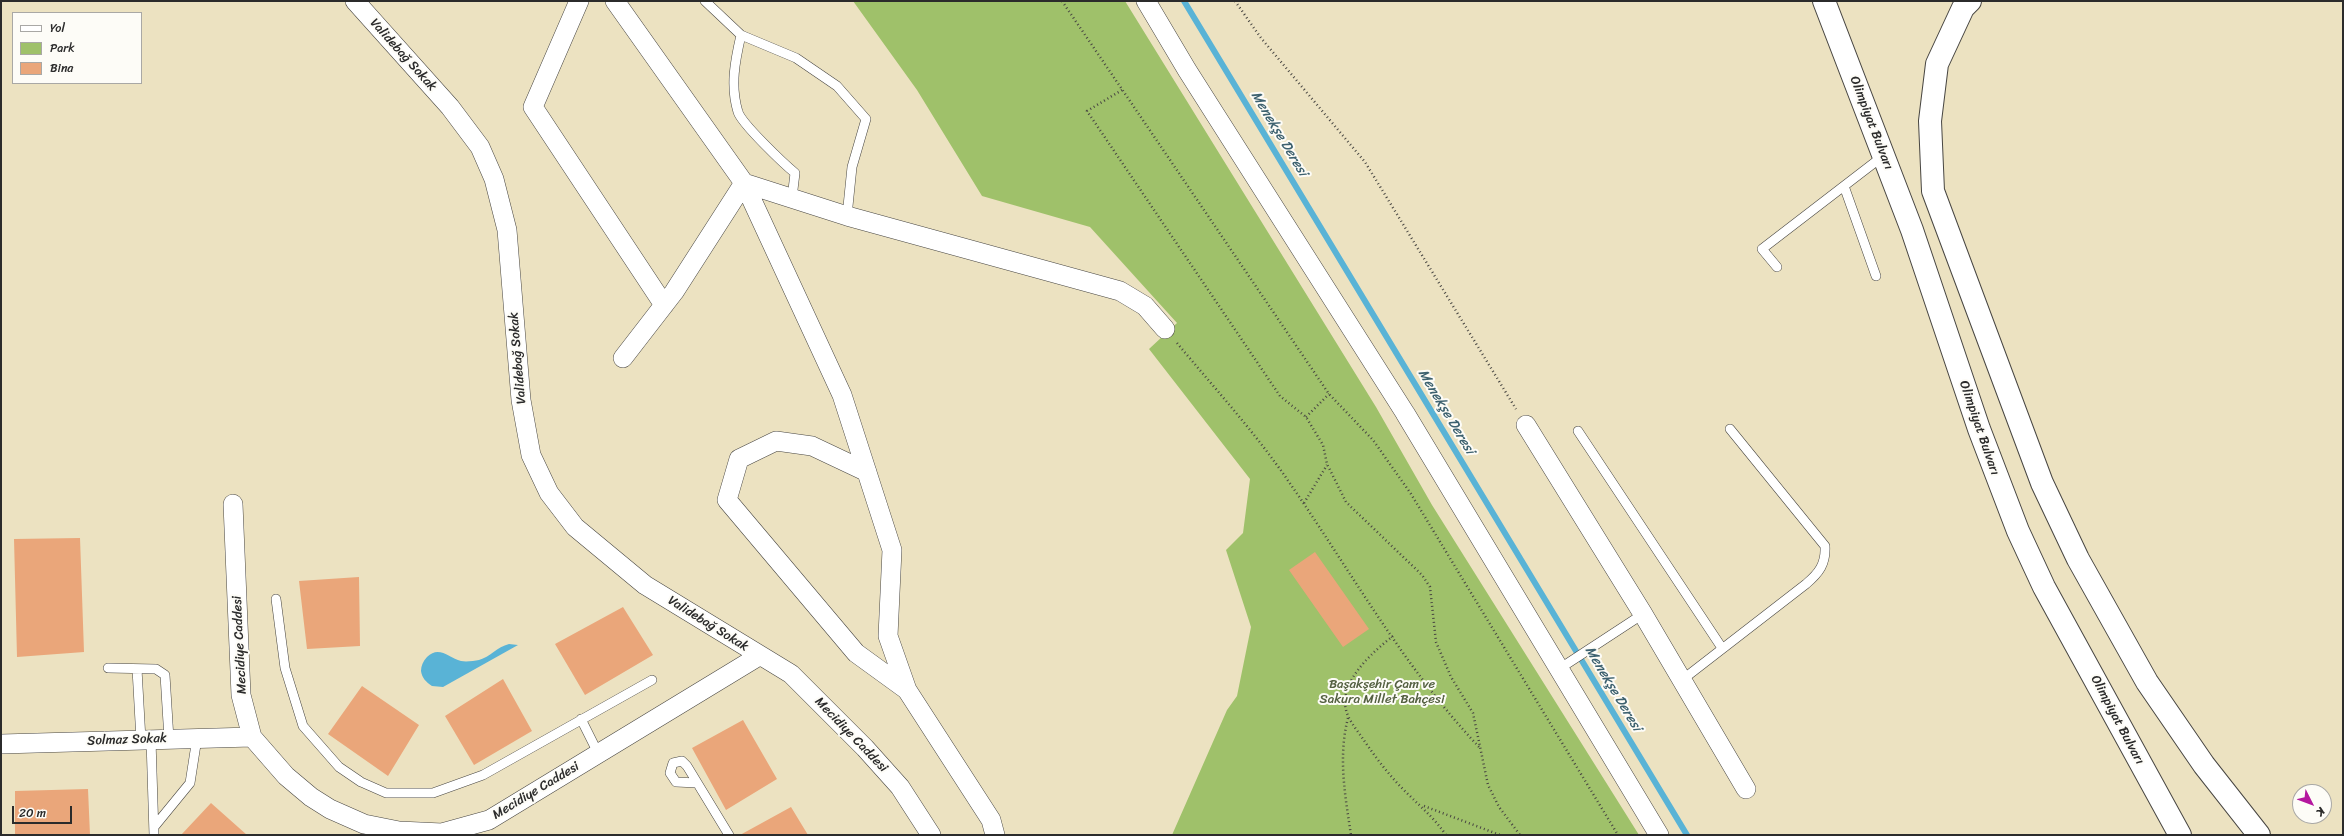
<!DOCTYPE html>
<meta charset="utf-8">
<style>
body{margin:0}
#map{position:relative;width:2344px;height:836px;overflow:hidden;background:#ece2c1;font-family:Sriracha,sans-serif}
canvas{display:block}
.frame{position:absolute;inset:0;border:2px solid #2b2b2b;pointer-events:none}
.legend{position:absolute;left:12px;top:12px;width:130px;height:72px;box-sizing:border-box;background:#fdfcf7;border:1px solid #a9a8a5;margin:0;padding:5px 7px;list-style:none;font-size:12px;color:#2b2b2b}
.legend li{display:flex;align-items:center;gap:8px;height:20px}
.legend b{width:20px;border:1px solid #a9a8a5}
.north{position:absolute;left:2292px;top:784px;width:40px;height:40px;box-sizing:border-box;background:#fdfcf7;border:1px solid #a9a8a5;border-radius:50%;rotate:132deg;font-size:11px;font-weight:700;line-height:16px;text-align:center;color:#2b2b2b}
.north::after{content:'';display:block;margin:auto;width:14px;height:18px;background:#b5179e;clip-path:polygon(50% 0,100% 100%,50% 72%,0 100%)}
.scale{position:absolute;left:12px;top:806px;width:60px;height:18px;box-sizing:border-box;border:2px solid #2b2b2b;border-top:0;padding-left:5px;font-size:12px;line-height:14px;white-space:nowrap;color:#2b2b2b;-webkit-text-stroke:3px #fdfcf7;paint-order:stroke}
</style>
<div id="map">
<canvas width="2344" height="836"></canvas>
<div class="frame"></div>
<ul class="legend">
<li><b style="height:5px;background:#fff"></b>Yol</li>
<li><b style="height:11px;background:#9fc16a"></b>Park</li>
<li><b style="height:11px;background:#eaa67a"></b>Bina</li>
</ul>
<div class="north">K</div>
<div class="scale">20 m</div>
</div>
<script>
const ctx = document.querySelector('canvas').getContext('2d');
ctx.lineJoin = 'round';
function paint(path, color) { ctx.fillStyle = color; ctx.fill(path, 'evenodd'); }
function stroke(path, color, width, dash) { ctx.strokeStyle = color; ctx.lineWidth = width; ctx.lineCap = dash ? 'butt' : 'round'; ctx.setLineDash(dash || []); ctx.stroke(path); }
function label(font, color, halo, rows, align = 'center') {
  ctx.font = font + ' Sriracha,sans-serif'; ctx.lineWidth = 4; ctx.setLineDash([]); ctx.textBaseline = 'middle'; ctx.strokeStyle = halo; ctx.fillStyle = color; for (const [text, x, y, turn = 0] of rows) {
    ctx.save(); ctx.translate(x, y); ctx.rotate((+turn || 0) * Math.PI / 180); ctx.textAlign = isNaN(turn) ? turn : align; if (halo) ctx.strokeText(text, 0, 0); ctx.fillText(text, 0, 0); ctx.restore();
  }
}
paint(new Path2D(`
 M853,1H1125L1376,407L1432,505L1639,835H1172L1227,710L1237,696L1251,627L1226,550L1243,533L1250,479L1149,349L1177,323L1090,227L982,196L917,90Z`), '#9fc16a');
paint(new Path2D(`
 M509,644L518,645L443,687L432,686C426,682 422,678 421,671C421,666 423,661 427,657C439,645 449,658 461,661C466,662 474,661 479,660C490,657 497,647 509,644Z`), '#59b3d6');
stroke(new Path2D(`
 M1184,1L1687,835`), '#59b3d6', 6);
paint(new Path2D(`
 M80,538L84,652L17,657L14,539Z
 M1315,552L1369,629L1343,647L1289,570Z
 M359,577L360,646L307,649L299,581Z
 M623,607L653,655L585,695L555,644Z
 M503,679L532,731L474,765L445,716Z
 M362,686L419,725L388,776L328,734Z
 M743,720L777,779L726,810L692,748Z
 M88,789L90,835H15V791Z
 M211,803L247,835H181Z
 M791,807L808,835H740Z`), '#eaa67a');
const lane = new Path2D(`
 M705,1L741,35L796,58L837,86L866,119L852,167L847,216
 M741,35C735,61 730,86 738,112C742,124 783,163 795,173L792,198
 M1844,186L1876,276
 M1777,267L1762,249L1883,156
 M1578,431L1722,648
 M276,599L285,668L303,726L339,767L361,782L386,793H433L483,775L652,680
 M108,668L156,669L165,675L169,739
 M137,669L141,740
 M1559,669L1643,614
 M1682,680L1806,584C1819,573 1826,564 1825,546L1730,429
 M581,719L598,753
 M151,740L154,835
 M697,783L676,782L670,773L673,763L682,761L687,766L729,835
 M154,827L190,783L197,738`);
const street = new Path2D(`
 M355,1L450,107L480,147L494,179L507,230L521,400L531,455L549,493L575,527L645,585L791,674L865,748L900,787L931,835
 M579,1L533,107L664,305
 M615,1L744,183L842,395L892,550L888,636L907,690L991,820L995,835
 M1146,1L1187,70L1405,413L1659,835
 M623,358L674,292L744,183L847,216L1120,291L1145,306L1165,329
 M1526,425L1643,614L1746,789
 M867,472L812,446L776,441L739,459L727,500L856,653L907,690
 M233,504L241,695L252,737L286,776L311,797L330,809L364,824L399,831L442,833L489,820L759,656
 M1,744L252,737`);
const primary = new Path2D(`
 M1824,1L1912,230L1979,429L2018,531L2044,587L2180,835
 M1970,1L1963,8L1937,64L1930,121L1933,191L2042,483L2078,559L2147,682L2204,765L2259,835`);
stroke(lane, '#484642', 10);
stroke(street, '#484642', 20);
stroke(primary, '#484642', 24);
stroke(new Path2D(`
 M1062,1L1329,394L1373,440L1411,494L1618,835
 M1235,1L1261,38L1365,162L1516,409
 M1122,90L1087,111L1280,396L1306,417L1323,445L1327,464L1346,502L1422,575L1430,587L1436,642L1451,677L1473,713L1488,785L1499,807L1520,835
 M1177,343C1212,385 1250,427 1282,472C1347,564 1402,666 1480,748
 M1306,417L1329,394
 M1304,503L1327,465
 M1393,636C1374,651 1344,677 1345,704C1346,717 1354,726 1361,736C1375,757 1391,778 1409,795C1423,809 1435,819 1446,835
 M1348,718C1338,757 1345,795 1351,835
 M1424,806L1500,835`), '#484642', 2.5, [1, 3]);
stroke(lane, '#fff', 9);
stroke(street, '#fff', 19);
stroke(primary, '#fff', 22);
label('13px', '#2b2b2b', '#fdfcf7', [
 ["Validebağ Sokak",403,55,48],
 ["Olimpiyat Bulvarı",1871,123,69],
 ["Validebağ Sokak",518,358,-95],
 ["Olimpiyat Bulvarı",1979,428,71],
 ["Validebağ Sokak",708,624,32],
 ["Mecidiye Caddesi",240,645,-93],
 ["Olimpiyat Bulvarı",2117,720,62],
 ["Mecidiye Caddesi",851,735,46],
 ["Solmaz Sokak",127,740,-2],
 ["Mecidiye Caddesi",536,791,-31]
]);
label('13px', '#546041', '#fdfcf7', [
 ["Başakşehir Çam ve",1382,685],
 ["Sakura Millet Bahçesi",1382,700]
]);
label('italic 14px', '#3d616f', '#fdfcf7', [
 ["Menekşe Deresi",1279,134,59],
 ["Menekşe Deresi",1446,412,59],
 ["Menekşe Deresi",1613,689,59]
]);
</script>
